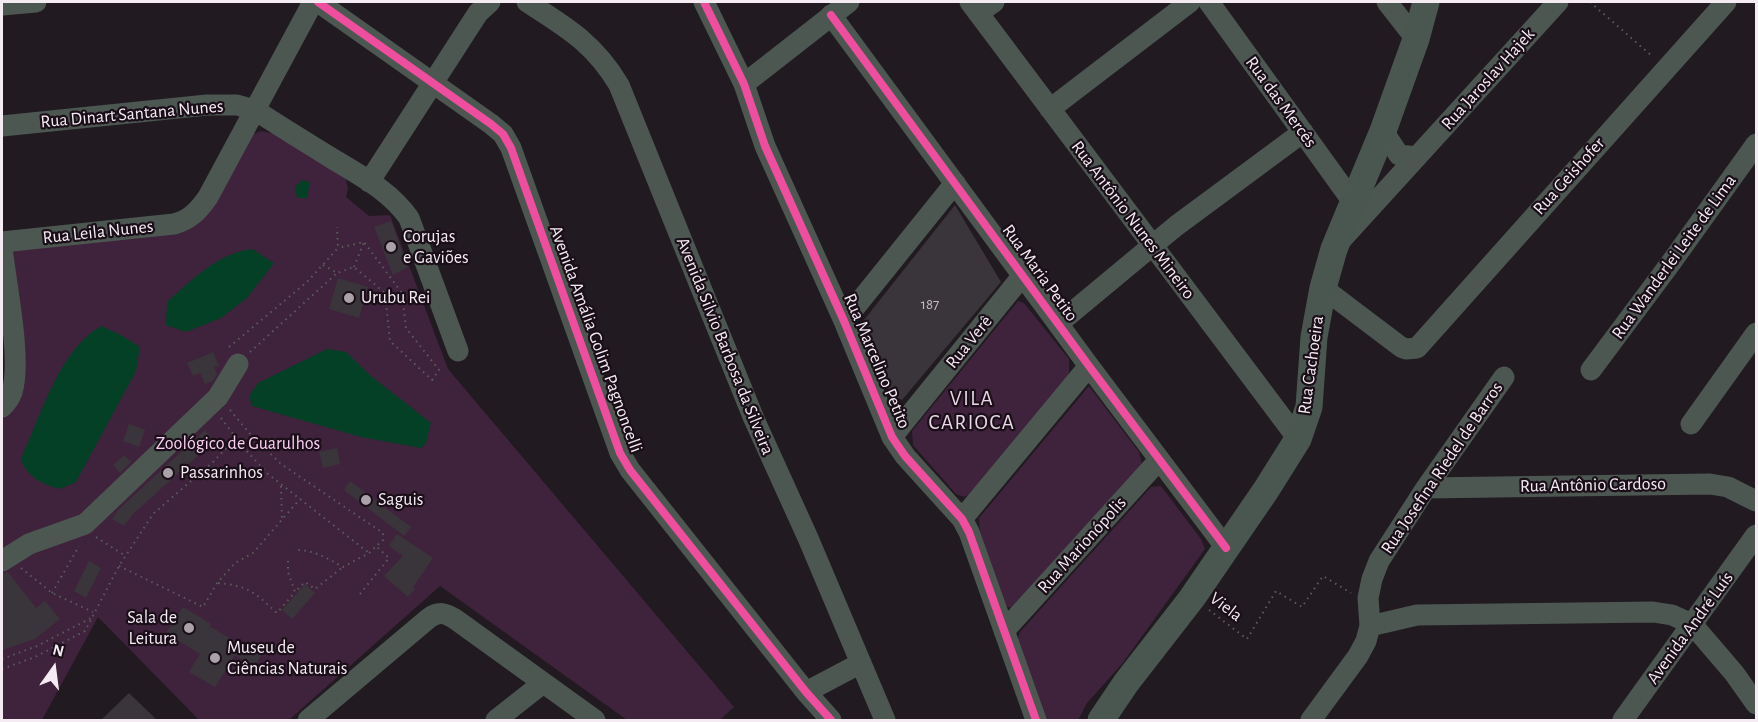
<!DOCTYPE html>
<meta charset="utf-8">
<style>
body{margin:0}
#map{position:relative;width:1758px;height:722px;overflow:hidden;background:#211a20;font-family:"Alegreya Sans",sans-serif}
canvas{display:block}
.frame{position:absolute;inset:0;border:3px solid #f5ebf3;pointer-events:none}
.north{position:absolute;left:24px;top:638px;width:60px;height:60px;-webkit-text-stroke:4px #1a0e18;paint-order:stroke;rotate:14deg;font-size:16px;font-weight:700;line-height:24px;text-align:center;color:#f5ebf3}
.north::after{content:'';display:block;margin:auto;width:21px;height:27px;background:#f5ebf3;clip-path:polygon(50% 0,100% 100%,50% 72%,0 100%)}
</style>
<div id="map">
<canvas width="1758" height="722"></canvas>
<div class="frame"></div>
<div class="north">N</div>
</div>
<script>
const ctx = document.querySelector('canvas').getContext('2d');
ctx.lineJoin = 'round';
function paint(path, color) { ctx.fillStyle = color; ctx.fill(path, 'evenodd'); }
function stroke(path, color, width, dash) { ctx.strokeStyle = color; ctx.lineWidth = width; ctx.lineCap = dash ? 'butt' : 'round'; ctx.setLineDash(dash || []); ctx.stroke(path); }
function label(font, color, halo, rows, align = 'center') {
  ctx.font = font + ' "Alegreya Sans",sans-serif'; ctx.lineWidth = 4.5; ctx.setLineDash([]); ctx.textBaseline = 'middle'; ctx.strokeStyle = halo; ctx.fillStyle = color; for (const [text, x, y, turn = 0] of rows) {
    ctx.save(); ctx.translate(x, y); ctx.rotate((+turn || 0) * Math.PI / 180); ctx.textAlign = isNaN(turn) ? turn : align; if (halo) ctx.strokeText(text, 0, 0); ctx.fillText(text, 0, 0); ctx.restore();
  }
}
paint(new Path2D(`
 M261,131L281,135L346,179L348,189L346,197L369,216L390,215L448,369L734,707L720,720H627L440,586L289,720H199L98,617L42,720H2V418L9,412L7,250L174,231L244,138Z
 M1018,301L1024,303L1069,359V376L972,493L964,497L956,494L913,445L912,431Z
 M1089,386L1139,452L1142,464L1012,608L1005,606L980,532L979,518Z
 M1161,486L1201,539L1205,549L1122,664L1087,703L1078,720H1046L1016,643L1020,632L1151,487Z`), '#3f223b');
paint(new Path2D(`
 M302,180L310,182L307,198H297L295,187Z
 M252,249L274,263L247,298L221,318L186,332L166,325L167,302C192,280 218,253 252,249Z
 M101,326L119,334L140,347L136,371L76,482L60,489C43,485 26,476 21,459C40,417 59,350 101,326Z
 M327,349L346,352L371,376L431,423L426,443L421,448L361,437L252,406L249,396L258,383Z`), '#034026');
paint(new Path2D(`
 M955,205L1001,282L902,400L890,394L860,325Z
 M391,221L408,267L393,275L374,227Z
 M338,278L368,287L359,318L329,309Z
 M213,352L219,366L214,367L217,374L213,381L205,384L200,373L193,376L187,363Z
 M129,424L145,430L139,447L123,441Z
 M205,430L214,441L132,515L124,526L112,519L119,509Z
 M337,448L340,464L323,468L319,452Z
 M124,455L131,462L120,473L113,465Z
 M350,481L411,527L404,536L344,490Z
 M397,534L433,558L413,587L415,589L408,597L384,576L403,556L389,546Z
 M89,561L101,568L86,598L74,591Z
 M8,572L36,608L45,601L60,619L35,639L2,650V574Z
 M305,584L315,593L292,619L282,610Z
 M183,607L211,624L209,626L245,647L247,645L262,654L254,667L235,655L215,687L189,672L200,654L166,633Z
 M129,693L157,720H101Z`), '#3a353a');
stroke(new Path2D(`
 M1590,2L1653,57
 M323,265L337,273L354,267L385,293L390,341L432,380L439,370L406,328L402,293L364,242L338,248
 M354,267L364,242
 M229,347L307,282L338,248L337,227
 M250,352L337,273
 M230,410L251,435L281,464L383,533V540L369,553L343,567C327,558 314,550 296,550
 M221,418L243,447L268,474L369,553
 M281,486L282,519
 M96,537L124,555
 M288,561V572L295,592L305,582L315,589L343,567
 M119,566L203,607L217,583L235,563L253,553L300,499
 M21,568L52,593L93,612
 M218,583C249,586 254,592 277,613L295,592
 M52,593L79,546
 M360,594L389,558L377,547
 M1209,610L1247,639L1276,591L1302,607L1323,576L1351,593
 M2,659L37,646L91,618
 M2,669L35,657L85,631L119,566L153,514L213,462L236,438`), '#595e5c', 2, [1.5, 4.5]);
stroke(new Path2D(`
 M318,2L491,124L503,134L511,148L620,453L630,470L806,692L831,720
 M527,2C566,27 594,43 619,85L754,419L808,538L885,720
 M704,2L744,84L765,146L844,321L892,437L905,456L962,519L969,532L1036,720
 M970,2L1298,439
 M1209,2L1353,202
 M1387,2L1416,39
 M2,5L36,2
 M978,13L994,2
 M831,15L1089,366L1226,548
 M744,84L849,2
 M1050,109L1190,2
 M2,126L207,105H237L255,110C281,127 307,143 333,159C361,176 390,191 409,218L458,351
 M1383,131L1399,155L1417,157
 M369,182L478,13L490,2
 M1342,239L1558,2
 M2,242L174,224C190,220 199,210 208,197L313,2
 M2,248C6,284 22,360 12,392C10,398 6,403 2,407
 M1323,288L1401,347L1406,349L1417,348L1726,2
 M844,321L955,183
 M1058,324L1176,226L1303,132
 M1591,370L1670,264L1756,144
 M1691,424L1756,333
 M892,437L1023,275
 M1426,488L1710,484L1728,487L1756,501
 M962,519L1089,366
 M2,561L29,544L85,524L218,397L238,364
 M1370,626L1417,615L1653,612L1672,615L1692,624L1734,673L1756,704
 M1004,631L1159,460
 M806,692L861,663
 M308,720L429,618C439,611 445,613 455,619L595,720
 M496,720L543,683
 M1311,720L1358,656L1366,641L1370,626L1368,598L1372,579L1379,561L1426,488L1504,377
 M1623,720L1756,535`), '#4c5751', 21);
stroke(new Path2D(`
 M1101,720L1126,683L1192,598L1266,490L1298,439L1309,407L1314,337L1323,288L1334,249L1383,131L1416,39L1426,2`), '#495750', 27);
stroke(new Path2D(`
 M318,2L491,124L503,134L511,148L620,453L630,470L806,692L831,720
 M704,2L744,84L765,146L844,321L892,437L905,456L962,519L969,532L1036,720
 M831,15L1089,366L1226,548`), '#ef4d9e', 8);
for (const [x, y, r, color] of [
 [391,247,6,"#aba2a9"],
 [349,298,6,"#aba2a9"],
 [168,473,6,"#aba2a9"],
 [366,500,6,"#aba2a9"],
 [189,628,6,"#aba2a9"],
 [215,658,6,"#aba2a9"]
]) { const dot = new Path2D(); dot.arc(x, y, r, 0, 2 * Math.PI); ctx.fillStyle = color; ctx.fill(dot); stroke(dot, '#1a0e18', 2); }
label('15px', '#c6bec5', null, [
 ["187",930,304]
]);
label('18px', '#f5ebf3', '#1a0e18', [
 ["Rua Jaroslav Hajek",1488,79,-48],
 ["Rua das Mercês",1281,102,54],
 ["Rua Dinart Santana Nunes",132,114,-5],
 ["Rua Geishofer",1569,176,-48],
 ["Rua Antônio Nunes Mineiro",1133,220,53],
 ["Rua Leila Nunes",98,232,-6],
 ["Rua Wanderlei Leite de Lima",1674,257,-54],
 ["Rua Maria Petito",1040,273,54],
 ["Avenida Amália Golim Pagnoncelli",596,339,70],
 ["Rua Verê",969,342,-51],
 ["Avenida Silvio Barbosa da Silveira",725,346,68],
 ["Rua Marcelino Petito",877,361,67],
 ["Rua Cachoeira",1311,365,-82],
 ["Rua Josefina Riedel de Barros",1442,468,-56],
 ["Rua Antônio Cardoso",1593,485,-1],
 ["Rua Marionópolis",1082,545,-48],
 ["Viela",1226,607,37],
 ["Avenida André Luís",1690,628,-54]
]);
label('18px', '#f5ebf3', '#1a0e18', [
 ["Corujas",403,237],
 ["e Gaviões",403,258],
 ["Urubu Rei",361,298],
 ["Passarinhos",180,473],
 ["Saguis",378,500],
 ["Sala de",177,618,"right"],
 ["Leitura",177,639,"right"],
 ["Museu de",227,648],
 ["Ciências Naturais",227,669]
], 'left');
label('18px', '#fbcff3', '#1a0e18', [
 ["Zoológico de Guarulhos",238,444]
]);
ctx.letterSpacing = '1.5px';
label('21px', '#ead8e7', '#1a0e18', [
 ["VILA",972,399],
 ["CARIOCA",972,423]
]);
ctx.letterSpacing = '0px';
</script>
